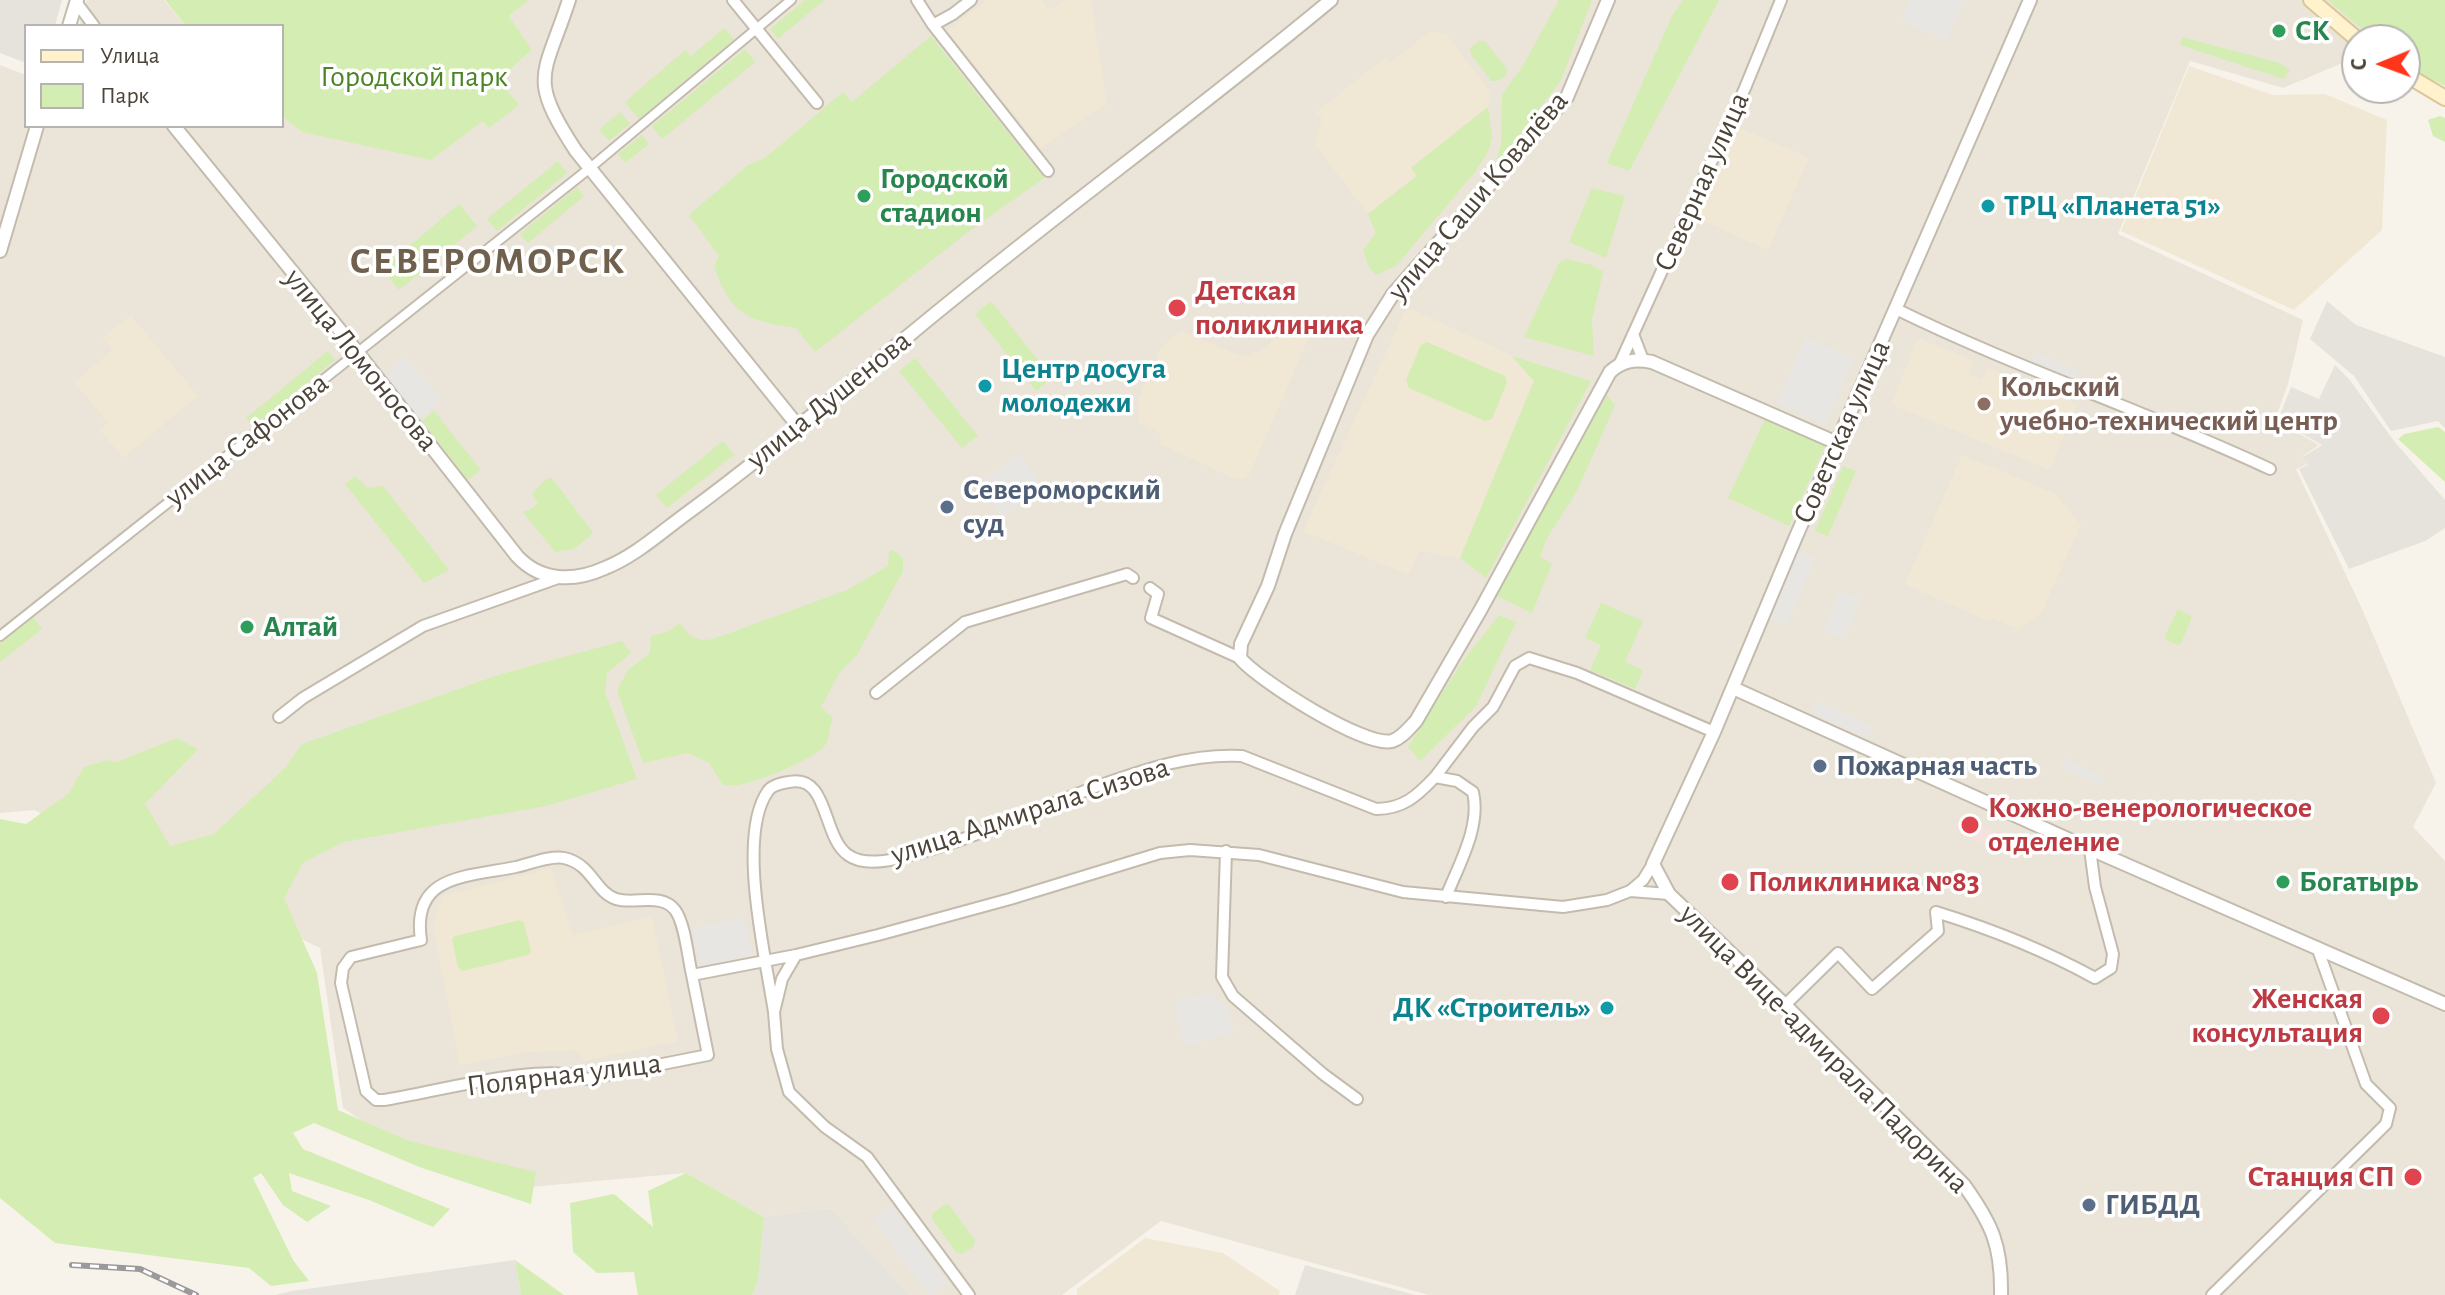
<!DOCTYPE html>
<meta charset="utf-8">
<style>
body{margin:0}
#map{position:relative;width:2445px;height:1295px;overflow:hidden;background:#f7f3eb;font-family:"Alegreya Sans",sans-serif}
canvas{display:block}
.legend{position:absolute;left:24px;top:24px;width:260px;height:104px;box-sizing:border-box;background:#fff;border:2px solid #b7b4af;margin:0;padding:10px 14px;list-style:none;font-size:24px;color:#4c4438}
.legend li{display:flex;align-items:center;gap:16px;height:40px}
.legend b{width:40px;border:2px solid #b7b4af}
.north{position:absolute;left:2341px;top:24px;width:80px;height:80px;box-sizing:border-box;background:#fff;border:2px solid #b7b4af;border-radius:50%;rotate:269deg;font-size:22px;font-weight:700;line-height:32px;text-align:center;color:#4c4438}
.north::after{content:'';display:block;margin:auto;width:28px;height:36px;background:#ff361a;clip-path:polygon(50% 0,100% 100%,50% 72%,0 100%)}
</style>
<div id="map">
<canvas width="2445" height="1295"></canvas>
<ul class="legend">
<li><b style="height:10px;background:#fff2cd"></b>Улица</li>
<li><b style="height:22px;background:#d4edb2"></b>Парк</li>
</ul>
<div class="north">С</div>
</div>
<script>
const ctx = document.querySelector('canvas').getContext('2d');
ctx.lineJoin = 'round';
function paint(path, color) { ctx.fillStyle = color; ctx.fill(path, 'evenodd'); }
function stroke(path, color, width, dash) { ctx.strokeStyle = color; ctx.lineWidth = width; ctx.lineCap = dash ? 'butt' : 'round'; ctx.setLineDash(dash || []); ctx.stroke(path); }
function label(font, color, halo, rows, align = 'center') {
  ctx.font = font + ' "Alegreya Sans",sans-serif'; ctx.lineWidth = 7; ctx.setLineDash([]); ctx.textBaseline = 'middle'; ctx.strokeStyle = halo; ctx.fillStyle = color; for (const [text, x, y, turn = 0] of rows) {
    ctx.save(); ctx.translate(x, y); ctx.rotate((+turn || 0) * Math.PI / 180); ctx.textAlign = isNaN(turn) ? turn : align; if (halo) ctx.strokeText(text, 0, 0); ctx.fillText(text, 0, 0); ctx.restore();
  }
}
paint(new Path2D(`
 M87,0H164L186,26H79Z
 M529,0H2445L2397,40H2357V57L2283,88L2190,61L2118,234L2303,320L2288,384L2275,420L2319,445L2303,456L2307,464L2296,469L2363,611L2436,783L2413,827L2445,861V1295H1429L1161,1221L1062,1295H909L831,1208L764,1217L686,1173L531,1187L400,1146L343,1108L320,948L34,810L0,813V65L26,75V126H282V116L302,132L483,121L490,127L518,105L497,81L532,50L509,16Z`), '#ebe5d9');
paint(new Path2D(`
 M0,0H62L55,26H26V63L0,53Z
 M2327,301L2356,325L2445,357V428L2438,421L2391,431L2354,376L2310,339Z
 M2335,365L2349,379L2394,441L2445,500V528L2425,541L2349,569L2299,469L2308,465L2303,457L2322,445L2278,420L2291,387L2319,399Z
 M831,1208L909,1295H752L758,1281L764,1217Z
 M515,1260L521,1295H275L292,1291Z
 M1305,1265L1415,1295H1295Z`), '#e6e2dc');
paint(new Path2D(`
 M987,0H1042L1050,10L1064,0H1091L1107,104L1041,148L947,31Z
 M1431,31L1447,35L1490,91L1488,107L1411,167L1417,175L1368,214L1314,144L1322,119L1316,112L1385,58L1390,63Z
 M2189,66L2273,95L2325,94L2387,120L2382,230L2294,310L2121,231Z
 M1732,125L1809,158L1768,250L1692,216Z
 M1407,307L1512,356L1534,381L1460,558L1419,551L1409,575L1303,531Z
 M131,315L198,396L123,458L100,430L108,423L74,382L112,350L102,338Z
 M1283,315L1313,328L1249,475L1238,480L1161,444L1159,433L1139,422L1138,400L1161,347L1181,331L1246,358L1270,344Z
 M1918,338L1974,361L1968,375L1981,380L1987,367L2077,404L2050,470L1891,404Z
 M1962,455L2056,494L2081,525L2041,614L2017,629L1993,618L1990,622L1905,584Z
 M551,868L573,935L652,917L678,1041L584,1061L578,1050L526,1052L460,1065L433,927L443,896Z
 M1145,1238L1223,1253L1280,1291L1279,1295H1077V1289Z`), '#f0e8d4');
paint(new Path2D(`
 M1964,818L1995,832L1997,843L1988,845L1958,832Z`), '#f7e1de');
paint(new Path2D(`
 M165,0H529L509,16L532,50L498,80L519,105L489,128L483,121L431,160L302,132L282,116V26H186Z
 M805,0H824L778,39L770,29Z
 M1559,0H1592L1561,80L1495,167L1501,143L1502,95L1524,64Z
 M1683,0H1719L1629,171L1607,163L1672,16Z
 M2328,0H2445V86L2413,71L2405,65V40H2375Z
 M724,28L734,39L639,119L625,102L685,50L691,56Z
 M931,36L1044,178L964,235L815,352L796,328C750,322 729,314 714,266L719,256L689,215L748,165L765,158L843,92L852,102Z
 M2182,37L2280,63L2290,70L2283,79L2180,45Z
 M1479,41H1485L1507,69L1506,76L1497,81H1491L1471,54L1470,48Z
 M745,49L755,62L662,139L652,126Z
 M1488,107L1492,137L1488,152L1475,172L1396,266L1376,275L1369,267L1363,250L1376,233L1368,214L1417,176L1411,168Z
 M620,112L630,124L609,141L599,130Z
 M2440,116L2445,118V142L2433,136L2428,120Z
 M642,135L649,144L625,163L618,154Z
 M558,161L567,173L497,231L487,219Z
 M577,187L584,196L528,243L520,234Z
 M1592,188L1625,196L1606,258L1569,242Z
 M459,204L477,226L399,290L382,269Z
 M1566,259L1592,265L1603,272L1592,320L1594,356L1524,337L1559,263Z
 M991,301L1052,378L1036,391L975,314Z
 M1427,342L1505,376L1507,382L1492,419L1485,421L1409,388L1406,380L1421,345Z
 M328,351L335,360L253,427L246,418Z
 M1512,356L1591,381L1486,578L1460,558L1534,381Z
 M915,358L978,436L962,448L899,371Z
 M1607,395L1615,405L1577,491L1546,540L1540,557L1552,564L1532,613L1495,595Z
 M434,411L481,470L468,480L422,421Z
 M1766,417L1826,444L1789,526L1728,498Z
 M2438,427L2445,432V482L2398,439L2404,434Z
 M723,441L734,455L667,508L656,495Z
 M1843,466L1856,471L1828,536L1815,531Z
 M355,476L368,488L383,486L449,570L424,583L345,484Z
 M552,478L593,533L574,549L555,552L522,511L530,510L538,503L532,494L546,479Z
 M893,550L903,558V571L857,655L840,672L821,707L833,718C829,727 830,735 827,742C821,757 758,782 742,784C736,786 729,785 723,785L709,763L688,753L643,763L617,690L628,670L650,653L651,636L667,632L680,623C689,638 699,643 716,638L847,590L888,566L889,552Z
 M1601,603L1643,621L1625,662L1643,670L1635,689L1590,670L1601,645L1585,638Z
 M2178,609L2192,617L2181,643L2178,645L2166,640L2165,636Z
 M1499,615L1516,622L1476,706L1420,761L1408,747L1462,662Z
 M33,617L42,629L0,662V644Z
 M622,641L631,653L607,673L605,692L637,779L546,806L343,842L303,863L284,898L317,973L338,1110L409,1141L536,1172L531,1204L422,1168L314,1123L293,1133L303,1149L450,1209L433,1227L369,1200L289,1173L292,1191L331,1206L307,1222L283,1205L261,1173L253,1178L293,1260L309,1281L271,1286L249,1268L55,1243L0,1198V819L26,824L69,793L84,767L107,760L117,762L177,738L198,749L145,804L170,846L214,834L285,768L302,744L498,675Z
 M520,920L524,923L531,951L528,955L463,971L458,968L452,939L455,936Z
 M686,1173L764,1217L758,1281L752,1295H638L634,1272L597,1273L573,1252L570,1203L614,1194L653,1227L648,1191Z
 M945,1204L949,1205L975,1240L974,1246L962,1254L957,1253L932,1219V1214Z
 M515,1260L564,1295H521Z`), '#d4edb2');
paint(new Path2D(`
 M1909,0H1963L1946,40L1901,21Z
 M1806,337L1854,359L1824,425L1777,403Z
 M2036,353L2078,370L2073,383L2031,366Z
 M405,357L441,400L420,418L384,374Z
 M1019,454L1043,487L1002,517L978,485Z
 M1799,551L1815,558L1787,625L1771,618Z
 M1839,591L1861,599L1844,640L1823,631Z
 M1816,701L1873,727L1868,738L1811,713Z
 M2064,758L2105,777L2101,785L2060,767Z
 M744,917L753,955L700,967L692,929Z
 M1206,993L1227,1006L1234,1032L1185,1046L1175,1009L1179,1000Z
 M891,1205L948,1283L932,1295H929L873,1219Z`), '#e8e6e3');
const pedestrian = new Path2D(`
 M0,636L590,168L791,0`);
const minor = new Path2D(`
 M733,0L817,103
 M917,0L933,25L1048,171
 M76,2L94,26
 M933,25L953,14L971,0
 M1896,309C2018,369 2147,411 2270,469
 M1633,334L1643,360
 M1620,363L1745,88L1781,0
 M1150,588L1158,594L1151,618L1240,658
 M876,693L965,622L1127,574L1133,578
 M279,717L303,698L423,626L558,578
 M1435,777L1473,727L1493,707L1515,666L1529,658L1577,673L1714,732
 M1226,851L1222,977L1233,996L1323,1074L1357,1099
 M1630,891L1669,894
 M796,955L782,979L774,1012L777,1049L789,1092L825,1127L867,1157L969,1295
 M692,975C688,958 685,923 675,910C661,892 634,905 616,899C595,892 592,864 564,858C551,855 529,864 516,867C467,877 411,874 421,940L351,957L343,968L341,983L366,1091L376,1100H384C432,1093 547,1060 587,1079L708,1055L692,975L796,955L878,935L1010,899L1160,853L1190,850L1259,855L1403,892L1563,907L1607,900L1630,891L1643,880L1653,864
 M1785,1005L1838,953L1872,989L1938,931L1936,912C1991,929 2044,950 2095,978L2111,968L2113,954L2095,887L2090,849
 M774,1012C766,959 736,836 768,791C772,785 782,783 789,782C829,773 822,837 848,855C863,866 890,861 907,856C972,840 1032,811 1095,787C1143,770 1191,753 1242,756L1376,809C1403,809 1417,796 1435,777L1457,781L1473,792C1481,827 1459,864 1446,897
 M2212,1295L2374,1136L2386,1124L2390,1108L2366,1084L2317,947`);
const tertiary = new Path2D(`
 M569,0C544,77 527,76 576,151L798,426
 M1608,0L1567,97L1393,294L1367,335L1285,534L1268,586L1241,644L1240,658C1258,680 1365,748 1392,741C1402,738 1409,728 1416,721L1481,609L1610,372C1623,360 1635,359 1652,362L1837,443
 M69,26L77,0
 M174,126L343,334L517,556C541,582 574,582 605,568C635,556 660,533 686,514C764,457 838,393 913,332C1050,218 1194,114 1331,0
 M0,251L37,126
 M1733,688L2081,845L2445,1004
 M2001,1295C2002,1246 1992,1224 1964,1185L1785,1005L1669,894L1653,864L1714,732L1795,539L2030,0`);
const secondary = new Path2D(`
 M2311,0L2358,40
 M2405,74L2445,98`);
stroke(pedestrian, '#c3bbad', 12);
stroke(minor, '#c3bbad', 14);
stroke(tertiary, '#c3bbad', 16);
stroke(secondary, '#dac798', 18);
stroke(pedestrian, '#fff', 8);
stroke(minor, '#fff', 10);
stroke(tertiary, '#fff', 12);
stroke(secondary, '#fff2cd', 14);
const rail = new Path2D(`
 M72,1265L140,1269L196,1295`);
stroke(rail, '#9a9a9a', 6);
stroke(rail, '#fff', 3, [9]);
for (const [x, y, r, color] of [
 [2279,31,8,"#2e9e5b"],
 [864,196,8,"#2e9e5b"],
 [1988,206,8,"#0f9aa8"],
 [1177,308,10,"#e0444e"],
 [985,386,8,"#0f9aa8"],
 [1984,404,8,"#8d6e63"],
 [947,507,8,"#5c6f8a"],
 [247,627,8,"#2e9e5b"],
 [1820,766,8,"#5c6f8a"],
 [1970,825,10,"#e0444e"],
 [1730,882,10,"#e0444e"],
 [2283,882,8,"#2e9e5b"],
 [1607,1008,8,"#0f9aa8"],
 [2381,1016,10,"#e0444e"],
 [2413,1177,10,"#e0444e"],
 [2089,1205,8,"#5c6f8a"]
]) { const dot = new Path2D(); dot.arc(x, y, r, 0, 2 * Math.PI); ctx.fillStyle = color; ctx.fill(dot); stroke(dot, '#fff', 3); }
label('bold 30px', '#27864d', '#fff', [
 ["СК",2295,31],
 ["Городской",880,179],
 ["стадион",880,213],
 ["Алтай",263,627],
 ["Богатырь",2299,882]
], 'left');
label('30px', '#4b8425', '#fff', [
 ["Городской парк",414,77]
]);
label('30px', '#4c4438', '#fff', [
 ["Северная улица",1702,182,-66],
 ["улица Саши Ковалёва",1478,196,-50],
 ["улица Ломоносова",361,360,51],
 ["улица Душенова",829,400,-39],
 ["Советская улица",1842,432,-66],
 ["улица Сафонова",247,440,-38],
 ["улица Адмирала Сизова",1030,811,-18],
 ["улица Вице-адмирала Падорина",1824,1049,45],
 ["Полярная улица",564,1075,-7]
]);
label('bold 30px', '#0d838f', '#fff', [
 ["ТРЦ «Планета 51»",2004,206],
 ["Центр досуга",1001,369],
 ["молодежи",1001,403],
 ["ДК «Строитель»",1591,1008,"right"]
], 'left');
label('bold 30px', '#be3a42', '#fff', [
 ["Детская",1195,291],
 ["поликлиника",1195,325],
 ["Кожно-венерологическое",1988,808],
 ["отделение",1988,842],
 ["Поликлиника №83",1748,882],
 ["Женская",2363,999,"right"],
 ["консультация",2363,1033,"right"],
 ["Станция СП",2395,1177,"right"]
], 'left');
label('bold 30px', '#785e54', '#fff', [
 ["Кольский",2000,387],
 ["учебно-технический центр",2000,421]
], 'left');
label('bold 30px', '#4e5e75', '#fff', [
 ["Североморский",963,490],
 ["суд",963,524],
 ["Пожарная часть",1836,766],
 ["ГИБДД",2105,1205]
], 'left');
ctx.letterSpacing = '2px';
label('bold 38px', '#70614e', '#fff', [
 ["СЕВЕРОМОРСК",488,262]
]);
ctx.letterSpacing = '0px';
</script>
